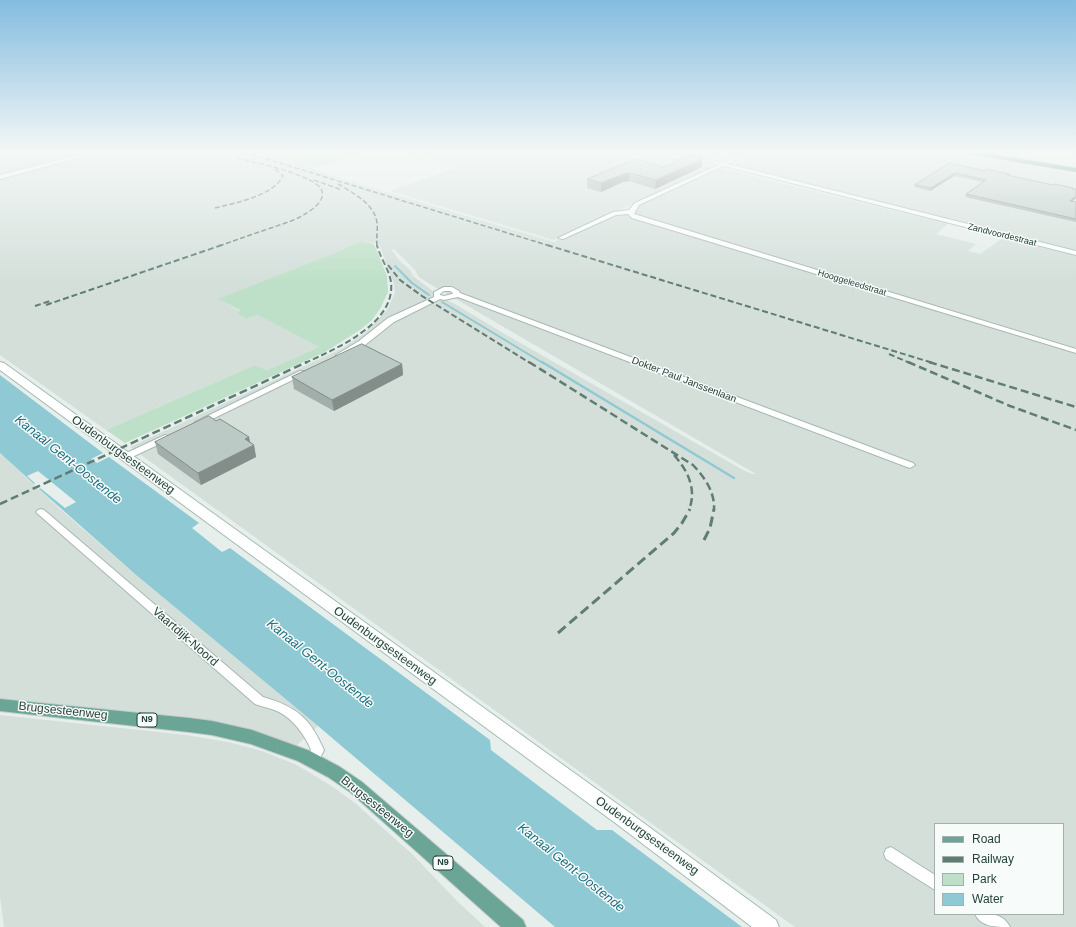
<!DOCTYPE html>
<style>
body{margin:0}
#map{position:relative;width:1076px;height:927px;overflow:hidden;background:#e6efeb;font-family:Helvetica,sans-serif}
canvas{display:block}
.legend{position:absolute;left:934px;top:823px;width:130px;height:92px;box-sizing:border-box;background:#f7fbf9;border:1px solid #a3b1ad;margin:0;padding:5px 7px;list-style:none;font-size:12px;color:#24423a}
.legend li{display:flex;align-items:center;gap:8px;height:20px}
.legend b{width:20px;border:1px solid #a3b1ad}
</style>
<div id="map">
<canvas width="1076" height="927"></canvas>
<ul class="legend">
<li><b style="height:5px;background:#6aa596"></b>Road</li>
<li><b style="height:5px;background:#5f7d75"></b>Railway</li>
<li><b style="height:11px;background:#bfe0c8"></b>Park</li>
<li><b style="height:11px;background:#8ec9d4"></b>Water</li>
</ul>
</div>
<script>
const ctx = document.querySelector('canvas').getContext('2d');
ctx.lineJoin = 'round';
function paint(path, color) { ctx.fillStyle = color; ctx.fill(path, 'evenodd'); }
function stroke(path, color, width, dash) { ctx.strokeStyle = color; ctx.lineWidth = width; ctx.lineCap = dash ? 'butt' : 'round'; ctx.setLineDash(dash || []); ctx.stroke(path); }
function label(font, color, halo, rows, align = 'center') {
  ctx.font = font + ' Helvetica,sans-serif'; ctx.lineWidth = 3; ctx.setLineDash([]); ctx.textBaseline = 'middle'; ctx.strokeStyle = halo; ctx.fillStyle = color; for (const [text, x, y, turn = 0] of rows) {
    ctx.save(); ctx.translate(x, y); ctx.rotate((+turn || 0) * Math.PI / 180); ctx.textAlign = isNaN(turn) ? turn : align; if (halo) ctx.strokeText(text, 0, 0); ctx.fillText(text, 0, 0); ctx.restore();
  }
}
paint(new Path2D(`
 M0,152H95L0,175Z
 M104,152H273L330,175L554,242L637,207L720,168L948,224L936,234L976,244L968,251L980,254L1003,238L1076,256V927H795L130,447L341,349L365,333L387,310L395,293L394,284L379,244L360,241L337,252L219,299L240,311L237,314L246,319L257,315L319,347L267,370L255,365L106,430L0,355V179ZM391,249H394L415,270L419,277L430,284L756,474H752L743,470L503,333L455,304L444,299L436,301L432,298L434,292L413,276L410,270L398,259ZM935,824H1063V914H935Z
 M409,152H656L714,167L553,240L390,191L458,167Z
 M758,152H946L1076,174V251L731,165Z
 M0,453L61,510L135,574L318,726L296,746L255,731L0,700Z
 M0,715L186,735L228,742L262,751L297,765L333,787L355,803L412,854L458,902L485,927H4L0,896Z`), '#d4dfda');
paint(new Path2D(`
 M273,152H350L358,155L313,168Z
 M360,241L374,244L387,276L388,292L380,309L372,320L360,330L325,352L125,443L106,430L255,365L267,370L319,347L257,315L246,319L237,314L240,310L218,299L337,252Z`), '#bfe0c8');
paint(new Path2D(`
 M0,375L103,453L91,459L97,463L109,457L199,523L192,528L222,552L230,548L490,740L491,750L597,830H612L742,927H555L318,726L135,574L39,489L52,483L47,478L34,484L0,453Z`), '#8ec9d4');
paint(new Path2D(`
 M38,471L76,502L65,508L39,487L49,482L47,481L37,485L27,476Z`), '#e6efeb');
stroke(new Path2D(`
 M395,266L412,283L429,295
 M442,302L543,363`), '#8ec9d4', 2);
stroke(new Path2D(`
 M542,362L734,478`), '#8ec9d4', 2.5);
const street = new Path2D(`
 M91,152H99L0,179V175Z
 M405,152H412L425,157L423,158Z
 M747,152H753L639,205L634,214L1076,349V353L632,218L628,214L616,215L563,239L558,238L613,212L629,210L635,203Z
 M444,287H452L459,291L460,293L913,463L915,465L910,468L907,467L458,297L444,300L440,299L394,322L365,345L343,357H337L336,355L359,341L388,318L434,297V292ZM444,291H450L453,293L452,294L444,296L440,295V294Z
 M300,371H303L307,373L202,424H196L195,422Z
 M165,435L168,436L169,438L168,440L128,459H122L121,457L122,455Z
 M41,509L44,510L263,697C297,707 310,718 324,750L317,764L312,765L307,764L306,760L311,750C305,735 293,719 279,712C271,708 263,707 255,704L38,514L36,512L38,510Z
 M891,847L935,875V890L886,859L884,854L886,849Z
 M975,914C988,914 1003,912 1010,927C996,927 981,927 975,914Z`);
const secondary = new Path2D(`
 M669,152H680L1076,251V255Z
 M0,362L4,363L630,813L776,920L779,927H752L618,825L0,370Z`);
const primary = new Path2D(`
 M0,699L189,718L212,721L252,730L310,751L340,767L362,782L523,920L526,927H501L350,792L328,777L298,761L251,744L212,735L189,732L0,711Z`);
const highway = new Path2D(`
 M965,152H980L1076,168V172L968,154Z`);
stroke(street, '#a8b8b2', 2);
stroke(secondary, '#a4bbb3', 2);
stroke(primary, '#c2cac8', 2);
stroke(highway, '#c2cac8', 2);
paint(street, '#fff');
paint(secondary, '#fff');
paint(primary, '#6aa596');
paint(highway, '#2f6f62');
stroke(new Path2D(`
 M244,152L550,246
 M314,180L342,190
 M338,184C353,193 375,204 377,223C378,231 376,238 377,246
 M215,208C235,203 273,196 283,176L275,169
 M219,246C236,240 253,234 271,228C282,224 294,221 305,214C312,210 325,201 322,191C317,175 251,161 235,158`), '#5f7d75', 1.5, [5, 2.5]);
stroke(new Path2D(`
 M547,245L933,363
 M388,265L400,280L422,296L530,363
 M46,305L222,245
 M35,306L50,301
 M889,354L910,363
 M305,363C335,349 396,324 391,282C389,269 380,258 377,245`), '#5f7d75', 2, [6, 3]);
stroke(new Path2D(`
 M529,362L693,465C705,478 715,492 714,510
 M908,362L1010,406L1076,430
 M929,362L1076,407
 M674,455C688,471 697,489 689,510
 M0,504L307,362`), '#5f7d75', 2.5, [8, 4]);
stroke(new Path2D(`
 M704,540L710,528L714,509
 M558,633L674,533L682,523L690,509`), '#5f7d75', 3, [10, 5]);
paint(new Path2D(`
 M950,163L985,171L1009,174V176L1053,185L1073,188V189H1076V198L1072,201L1076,202V222L965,197L966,194L983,182L954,176L930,191L915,187V185Z
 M702,166L700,168L655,189L629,181L623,182L601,192L587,188V179L663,167Z
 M402,364L403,375L334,411L294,389L292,377Z
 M216,421L249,437L250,442L254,445L256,457L201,485L158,454L155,442Z`), '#a1aea9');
paint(new Path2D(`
 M703,158L702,166L700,168L655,189L656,180Z
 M630,173L629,181L623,182L601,192V183L624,174Z
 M955,173L954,176L930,191L931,188Z
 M1076,196V198L1069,204L1070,201Z
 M402,364L403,375L334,411L332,400Z
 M249,437L251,447L254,445L256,457L201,485L198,473L245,439Z`), '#838d89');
const building = new Path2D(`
 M690,155L703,158L700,160H701L656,180L630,173L624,174L601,183L587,179L636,159L663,167Z
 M950,163L985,171L987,169L1009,174L1007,175L1053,185L1055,184L1073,188L1072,189H1076V196L1070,201L1076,202V219L966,194L986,180L955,173L931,188L915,185Z
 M362,344L402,364L332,400L292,377Z
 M209,416L216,421L220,419L249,437L245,439L254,445L198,473L155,442Z`);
paint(building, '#bbcac4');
stroke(building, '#838d89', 1);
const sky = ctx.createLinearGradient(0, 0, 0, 282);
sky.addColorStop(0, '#84bce0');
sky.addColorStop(0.54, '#f4f8f6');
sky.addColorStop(1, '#f4f8f600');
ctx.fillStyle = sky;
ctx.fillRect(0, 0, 1076, 282);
label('9px', '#24423a', '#f7fbf9', [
 ["Zandvoordestraat",1002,235,14],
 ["Hooggeleedstraat",852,283,17]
]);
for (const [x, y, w] of [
 [147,720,20],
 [443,863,20]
]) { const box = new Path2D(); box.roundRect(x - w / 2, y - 7, w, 14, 3); ctx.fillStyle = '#f7fbf9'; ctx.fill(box); stroke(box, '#24423a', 1); }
label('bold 9px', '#24423a', null, [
 ["N9",147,720],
 ["N9",443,863]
]);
label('10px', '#24423a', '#f7fbf9', [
 ["Dokter Paul Janssenlaan",684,380,21]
]);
label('12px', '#24423a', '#f7fbf9', [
 ["Oudenburgsesteenweg",123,455,36],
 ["Vaartdijk-Noord",185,637,41],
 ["Oudenburgsesteenweg",385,646,36],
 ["Brugsesteenweg",63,711,6],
 ["Brugsesteenweg",377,807,39],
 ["Oudenburgsesteenweg",647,836,36]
]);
label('italic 13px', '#1c6f80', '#f7fbf9', [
 ["Kanaal Gent-Oostende",68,460,39],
 ["Kanaal Gent-Oostende",320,664,39],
 ["Kanaal Gent-Oostende",571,868,39]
]);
</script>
